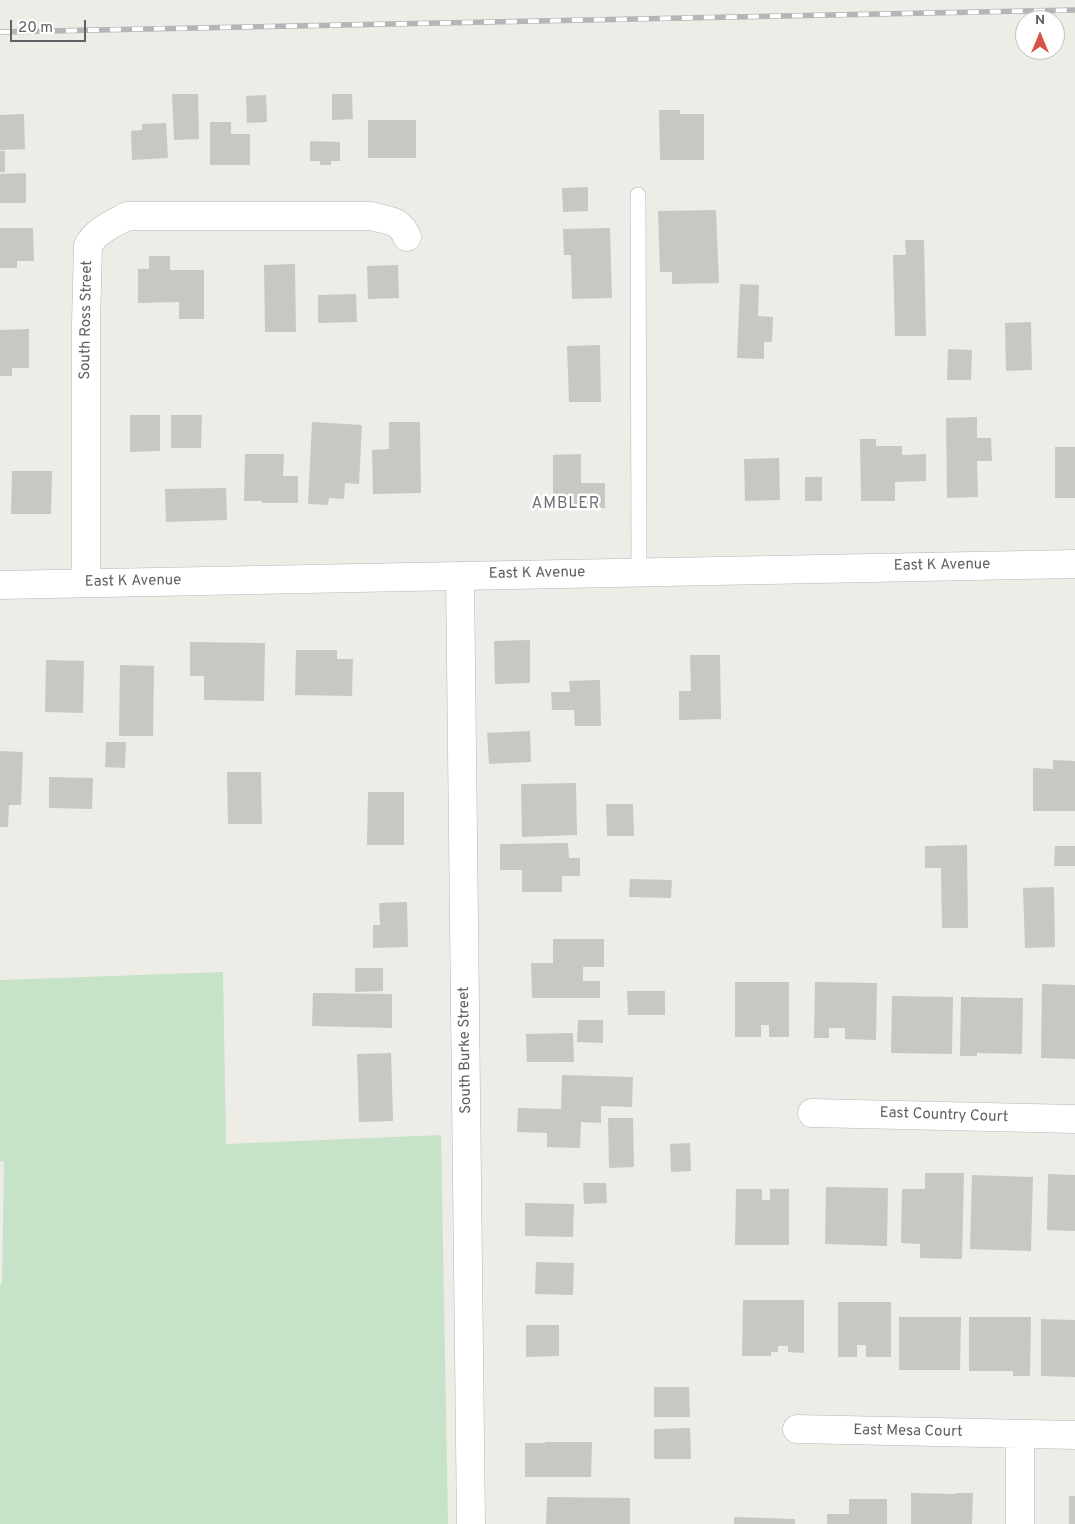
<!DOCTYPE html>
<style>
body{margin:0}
#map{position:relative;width:1075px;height:1524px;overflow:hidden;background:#eeece6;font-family:Overpass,sans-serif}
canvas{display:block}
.north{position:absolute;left:1015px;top:10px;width:50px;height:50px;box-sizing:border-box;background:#fff;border:1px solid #bfc0c1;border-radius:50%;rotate:0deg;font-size:14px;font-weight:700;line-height:20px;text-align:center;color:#5e6164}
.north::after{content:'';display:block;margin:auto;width:18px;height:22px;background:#d45546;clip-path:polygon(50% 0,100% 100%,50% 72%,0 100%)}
.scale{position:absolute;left:10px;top:20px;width:76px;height:22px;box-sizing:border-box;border:2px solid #5e6164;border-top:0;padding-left:6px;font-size:15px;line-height:18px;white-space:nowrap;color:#5e6164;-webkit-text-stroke:4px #fff;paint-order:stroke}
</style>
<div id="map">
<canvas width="1075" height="1524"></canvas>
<div class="north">N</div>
<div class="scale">20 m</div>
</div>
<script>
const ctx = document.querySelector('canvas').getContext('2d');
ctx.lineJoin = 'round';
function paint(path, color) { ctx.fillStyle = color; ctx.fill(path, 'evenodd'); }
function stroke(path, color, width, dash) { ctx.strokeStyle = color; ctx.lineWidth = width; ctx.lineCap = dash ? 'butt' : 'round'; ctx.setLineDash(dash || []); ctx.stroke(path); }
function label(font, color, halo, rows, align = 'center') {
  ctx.font = font + ' Overpass,sans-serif'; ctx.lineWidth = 5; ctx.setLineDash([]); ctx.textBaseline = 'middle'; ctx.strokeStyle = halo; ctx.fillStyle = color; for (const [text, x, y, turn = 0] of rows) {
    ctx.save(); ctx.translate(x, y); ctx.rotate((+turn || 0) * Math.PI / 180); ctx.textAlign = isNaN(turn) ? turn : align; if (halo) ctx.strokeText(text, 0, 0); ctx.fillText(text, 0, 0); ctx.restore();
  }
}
paint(new Path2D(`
 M223,972L226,1144L441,1135L448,1524H0V1284H2L4,1162L0,1161V980Z`), '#c6e2c7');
paint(new Path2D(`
 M172,94H198L199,139L174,140Z
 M332,94H352L353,119L332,120Z
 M266,95L267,122L247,123L246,96Z
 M659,110H680V114H704V160H660Z
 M24,114L25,149L0,150V115Z
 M368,120H416V158H368Z
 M210,122H231V134H250V165H210Z
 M166,123L168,158L132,160L131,131L142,130V124Z
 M310,141L340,142V161H331V165H320V161H310Z
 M0,151H5V172H0Z
 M26,173V203H0V174Z
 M588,187V211L563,212L562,188Z
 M716,210L719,283L672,284V272H660L658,211Z
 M0,228H33L34,261H17V268H0Z
 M610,228L612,298L572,299L571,255H564L563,229Z
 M905,240H924L926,336H895L893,255H906Z
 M149,256H170V270H204V319H179V302L138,303V269H149Z
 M295,264L296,332H265L264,265Z
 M398,265L399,298L368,299L367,266Z
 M740,284L759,285L758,316L773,317L772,342H764V359L737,358Z
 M356,294L357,322L318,323V295Z
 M1031,322L1032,370L1006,371L1005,323Z
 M29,329V368H12V376H0V330Z
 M600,345L601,402H569L567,346Z
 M948,349L972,350L971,380H947Z
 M130,415H160V451L130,452Z
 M171,415H202L201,448H171Z
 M977,417V438H991L992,461H977L978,497L947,498L946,418Z
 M312,422L362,425L359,484L345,483L344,499L329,498L328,505L308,504Z
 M389,422H420L421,493L373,494L372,450L389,449Z
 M860,439H876V446H902V455L926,454V481L895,482V501H861Z
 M1055,447H1075V498H1055Z
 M245,454H284L283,476H298V503H262V501H244Z
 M581,454V483H605V508H553V455Z
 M779,458L780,500L745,501L744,459Z
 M12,471H52L51,514H11Z
 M805,477H822V501H805Z
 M226,488L227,520L166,522L165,489Z
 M530,640V683L495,684L494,641Z
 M190,642L265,643L264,701L204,700V676H190Z
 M296,650H337V659H353L352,696L295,695Z
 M690,655H720L721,719L679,720V691H691Z
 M46,660L84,661L83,713L45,712Z
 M120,665L154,666L153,736H119Z
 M600,680L601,726H575L574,710H552L551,692H570L569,681Z
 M530,731L531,762L489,764L487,733Z
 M106,742H126L125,768L105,767Z
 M0,751L23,752L21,805H9L8,827H0Z
 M1053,760L1075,761V811H1033V768L1053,769Z
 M227,772H261L262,824H228Z
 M49,777L93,778L92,809L49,808Z
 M576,783L577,835L522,837L521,784Z
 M368,792H404V845H367Z
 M606,804H633L634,836H607Z
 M568,843L569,858H580V876H562V892H522V870H500V844Z
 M967,845L968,928H942L941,868H925V846Z
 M1055,846H1075V866H1054Z
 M630,879L672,880L671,898L629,897Z
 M1054,887L1055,947L1025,948L1023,888Z
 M407,902L408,947L373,948V925H380L379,903Z
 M553,939H604V967H583V981H600V998H532L531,963H553Z
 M355,968H383V991L355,992Z
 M735,982H789V1037H769V1025H761V1037H735Z
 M815,982L877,983L876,1040L845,1039V1028H829V1038H814Z
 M1042,984L1075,985V1059L1041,1058Z
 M627,991H665V1015H628Z
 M313,993L392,994V1028L312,1026Z
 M892,996L953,997L952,1054L891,1053Z
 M961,997L1023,998L1022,1054L977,1053V1056H960Z
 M578,1020H603V1043L577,1042Z
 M573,1033L574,1062H527L526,1034Z
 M391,1053L393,1121L359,1122L357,1054Z
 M562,1075L633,1077L632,1107L601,1106V1123L581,1122L580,1148L547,1147V1133L517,1132L518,1108L561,1109Z
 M608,1118H633L634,1167L609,1168Z
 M690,1143L691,1171L671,1172L670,1144Z
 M925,1173H964L962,1259L920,1258V1244L901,1243L902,1189H925Z
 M1048,1174L1075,1175V1231L1047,1230Z
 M972,1175L1033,1177L1031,1251L970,1249Z
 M583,1183H606L607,1203L584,1204Z
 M826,1187L888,1188L887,1246L825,1244Z
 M736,1189H762V1200H770V1189H789V1245H735Z
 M525,1203L574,1204L573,1237L525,1236Z
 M536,1262L574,1263L573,1295L535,1294Z
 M743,1300H804V1353L788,1352V1346H778V1352H771V1356H742Z
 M838,1302H891V1357H866V1345H857V1357H838Z
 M899,1317H961L960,1370H899Z
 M969,1317H1031L1030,1376H1013V1371H969Z
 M1041,1319L1075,1320V1377L1041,1376Z
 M526,1325H559V1356L526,1357Z
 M654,1387H689L690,1417H654Z
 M690,1428L691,1459H654V1429Z
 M545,1442H592L591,1477H525V1443H545Z
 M911,1493L956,1494V1493H973L972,1524H911Z
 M1069,1496H1075V1524H1069Z
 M547,1497L630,1498V1524H546Z
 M849,1499H887V1524H827V1514H849Z
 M734,1517L795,1519V1524H734Z`), '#c9c7c2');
const service = new Path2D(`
 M638,195L639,572`);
const minor = new Path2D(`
 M460,576L471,1524
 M86,583V323L88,246C95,231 113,224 127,216H371C388,221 400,219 407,237
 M812,1113L1075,1119
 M797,1429L1075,1435
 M1020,1434V1524`);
const tertiary = new Path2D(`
 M0,585L1075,564`);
stroke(service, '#b3b6b9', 16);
stroke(minor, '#b3b6b9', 29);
stroke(tertiary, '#b3b6b9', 29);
stroke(service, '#fff', 15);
stroke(minor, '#fff', 28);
stroke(tertiary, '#fff', 28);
const rail = new Path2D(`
 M0,32L1075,10`);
stroke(rail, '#b4b5b5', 5.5);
stroke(rail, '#fff', 4, [11]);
label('15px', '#5e6164', '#fff', [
 ["South Ross Street",87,320,-89],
 ["East K Avenue",942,566,-1],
 ["East K Avenue",537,574,-1],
 ["East K Avenue",133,582,-1],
 ["South Burke Street",466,1050,-91],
 ["East Country Court",944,1116,2],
 ["East Mesa Court",908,1432,1]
]);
ctx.letterSpacing = '1px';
label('16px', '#6f7276', '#fff', [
 ["AMBLER",566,505]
]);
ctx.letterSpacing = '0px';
</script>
